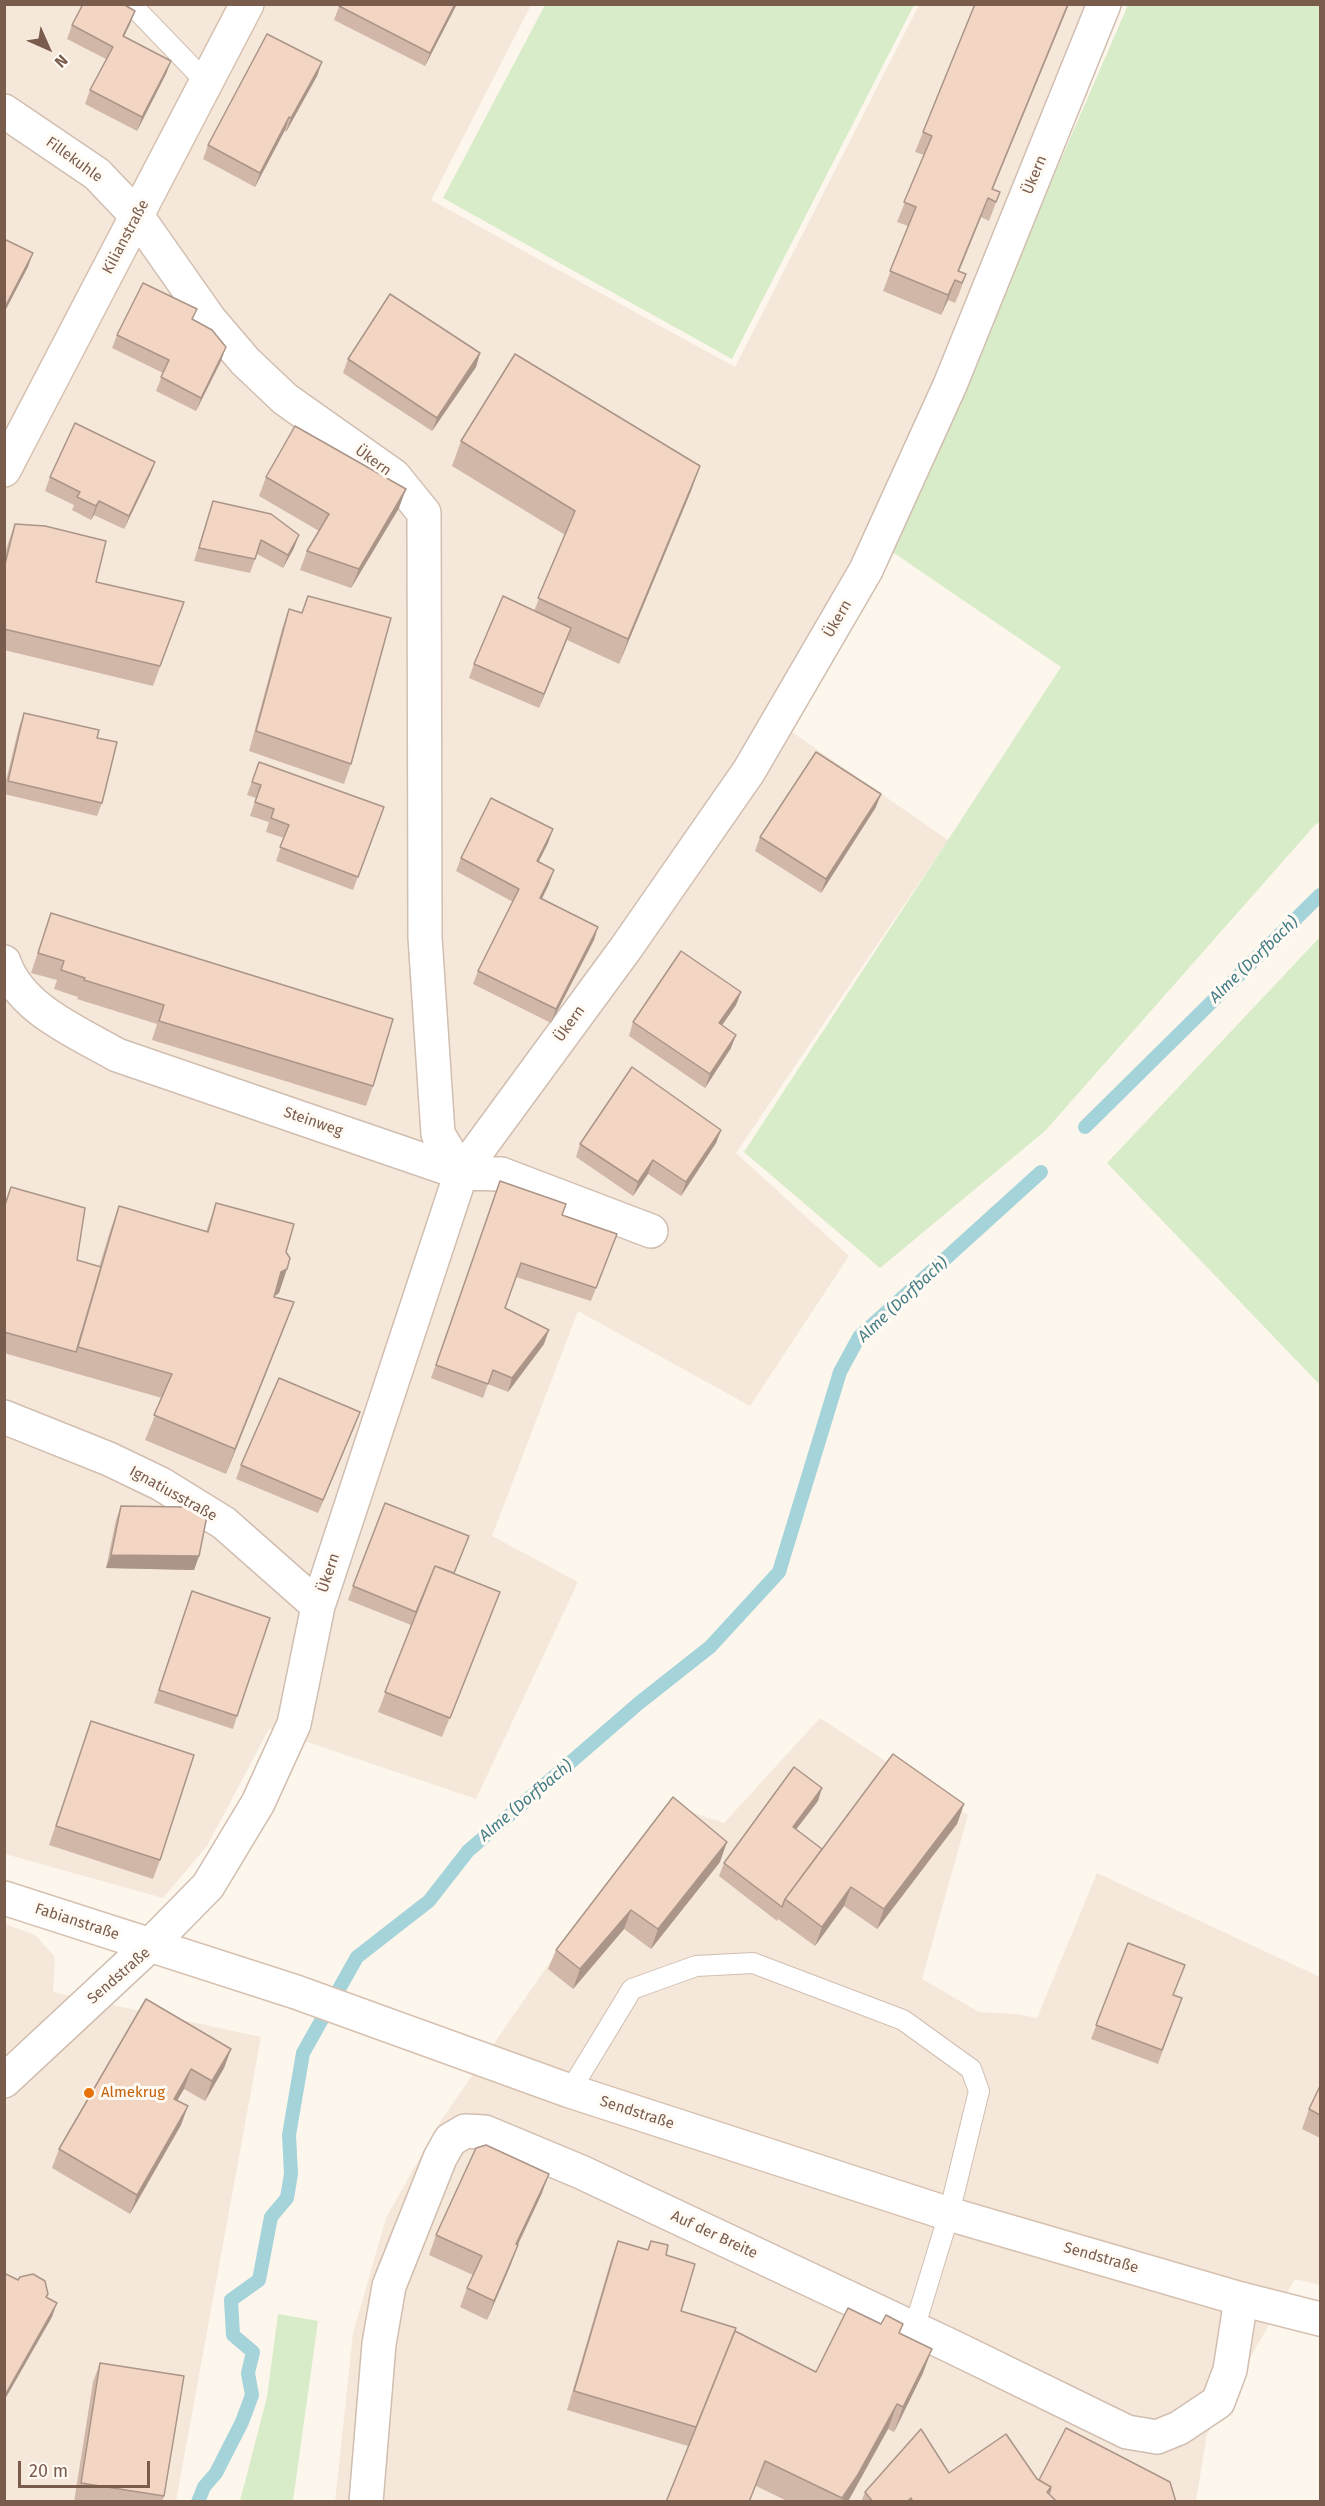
<!DOCTYPE html>
<meta charset="utf-8">
<style>
body{margin:0}
#map{position:relative;width:1325px;height:2506px;overflow:hidden;background:#fdf6ec;font-family:"Fira Sans",sans-serif}
canvas{display:block}
.frame{position:absolute;inset:0;border:6px solid #7a5c4d;pointer-events:none}
.north{position:absolute;left:18px;top:18px;width:60px;height:60px;-webkit-text-stroke:4px #fffaf3;paint-order:stroke;rotate:135deg;font-size:16px;font-weight:700;line-height:24px;text-align:center;color:#7a5c4d}
.north::after{content:'';display:block;margin:auto;width:21px;height:27px;background:#7a5c4d;clip-path:polygon(50% 0,100% 100%,50% 72%,0 100%)}
.scale{position:absolute;left:18px;top:2461px;width:132px;height:27px;box-sizing:border-box;border:3px solid #7a5c4d;border-top:0;padding-left:8px;font-size:18px;line-height:21px;white-space:nowrap;color:#7a5c4d;-webkit-text-stroke:4px #fffaf3;paint-order:stroke}
</style>
<div id="map">
<canvas width="1325" height="2506"></canvas>
<div class="frame"></div>
<div class="north">N</div>
<div class="scale">20 m</div>
</div>
<script>
const ctx = document.querySelector('canvas').getContext('2d');
ctx.lineJoin = 'round';
function paint(path, color) { ctx.fillStyle = color; ctx.fill(path, 'evenodd'); }
function stroke(path, color, width, dash) { ctx.strokeStyle = color; ctx.lineWidth = width; ctx.lineCap = dash ? 'butt' : 'round'; ctx.setLineDash(dash || []); ctx.stroke(path); }
function label(font, color, halo, rows, align = 'center') {
  ctx.font = font + ' "Fira Sans",sans-serif'; ctx.lineWidth = 6; ctx.setLineDash([]); ctx.textBaseline = 'middle'; ctx.strokeStyle = halo; ctx.fillStyle = color; for (const [text, x, y, turn = 0] of rows) {
    ctx.save(); ctx.translate(x, y); ctx.rotate((+turn || 0) * Math.PI / 180); ctx.textAlign = isNaN(turn) ? turn : align; if (halo) ctx.strokeText(text, 0, 0); ctx.fillText(text, 0, 0); ctx.restore();
  }
}
paint(new Path2D(`
 M4,5H531L431,200L735,367L919,5H1089L940,378L853,569L763,712L948,840L736,1153L849,1256L750,1406L578,1311L492,1536L578,1582L476,1799L269,1729L207,1846L163,1898L5,1854Z
 M820,1718L968,1815L922,1979L979,2012L1016,2014L1037,2018L1097,1873L1320,1977V2285L1295,2279L1207,2434L1196,2501L335,2502L353,2333L386,2218L440,2122L548,1965L671,1805L724,1823Z
 M5,1924L35,1935L55,1957L53,1992L261,2037L176,2501L5,2502Z`), '#f5e8da');
paint(new Path2D(`
 M545,5H914L732,359L443,198Z
 M1128,5H1320V822L1315,825L1045,1131L880,1268L744,1152L1061,667L891,551Z
 M1320,937V1385L1107,1163Z
 M278,2314L318,2321L293,2501H240L267,2397Z`), '#d8ecc9');
stroke(new Path2D(`
 M1085,1127L1320,895
 M198,2502L204,2487L216,2473L242,2422L252,2395L248,2373L253,2352L233,2335L231,2300L259,2280L271,2217L287,2198L291,2174L289,2135L303,2053L357,1957L429,1901L468,1851L639,1703L710,1647L779,1572L840,1372L859,1337L1041,1172`), '#a5d3da', 14);
const service = new Path2D(`
 M131,4L207,83
 M570,2091L632,1989L696,1966L753,1963L903,2020L971,2069L979,2091L949,2214L914,2329`);
const minor = new Path2D(`
 M4,111L97,174L137,216L210,320L245,361L285,399L394,476L424,513L425,937L438,1134L461,1173L318,1606L294,1724L258,1803L208,1886L150,1945L4,2081
 M4,962C20,1009 77,1032 117,1055L461,1173L501,1174L651,1231
 M461,1173L626,948L749,771L866,570L950,385L1104,4
 M4,1417L109,1459L161,1484L224,1523L318,1606
 M366,2502L379,2344L389,2286L440,2158L450,2140L465,2131L485,2132L581,2172L953,2347L1127,2432L1157,2437L1179,2428L1218,2402L1230,2370L1241,2299`);
const secondary = new Path2D(`
 M4,470L247,4
 M4,1898L296,1992L570,2091L949,2214L1241,2299L1320,2319`);
stroke(service, '#d1beb0', 22);
stroke(minor, '#d1beb0', 36);
stroke(secondary, '#d6c0b0', 36);
stroke(service, '#fff', 20);
stroke(minor, '#fff', 33);
stroke(secondary, '#fff', 33);
paint(new Path2D(`
 M340,4H457L425,66L334,20Z
 M975,4H1069L993,189L1000,192L989,221L981,217L959,272L966,274L959,294L955,303L948,300L941,315L883,291L908,226L897,222L924,155L915,152Z
 M135,11L130,24L124,36L171,61L166,74L137,131L85,104L90,90L106,59L67,39L72,25Z
 M322,62L317,76L286,132L285,130L255,187L203,159L208,145Z
 M193,319L221,361L196,411L156,391L163,373L112,348L117,335Z
 M480,353L476,367L432,431L343,373L348,359Z
 M461,441L691,491L619,664L567,640L539,708L469,678L474,664L534,611L565,535L452,466Z
 M155,462L150,475L124,529L94,515L91,520L72,510L74,505L45,491L50,477Z
 M266,477L399,508L351,588L300,570L307,551L319,531L259,496Z
 M213,501L294,548L283,568L257,554L250,573L194,561Z
 M15,524L96,582L184,602L153,686L4,650V558L8,543Z
 M289,609L351,764L344,784L249,751L282,629Z
 M24,713L97,738L102,803L97,816L4,794V789L19,727Z
 M259,762L384,807L353,890L276,861L284,838L266,832L269,822L250,816L256,798L247,795Z
 M876,807L821,893L755,851L760,837Z
 M553,829L548,843L538,862L549,884L542,898L598,927L594,940L551,1023L473,984L478,971L513,902L456,871L461,858Z
 M51,913L373,1086L366,1106L152,1040L157,1024L77,999L78,997L54,989L57,980L31,973Z
 M741,992L736,1005L722,1025L731,1048L705,1088L629,1036L633,1022Z
 M721,1130L716,1143L681,1196L648,1174L633,1196L576,1157L580,1144Z
 M500,1181L562,1215L617,1234L591,1301L516,1277L505,1308L544,1344L508,1392L488,1384L483,1398L431,1378Z
 M11,1187L77,1260L99,1267L110,1231L119,1206L206,1232L216,1203L286,1252L279,1293L274,1297L294,1302L226,1474L145,1440L162,1398L4,1353V1204Z
 M355,1425L318,1513L236,1479L241,1465Z
 M121,1506L199,1556L194,1570L106,1568L116,1520Z
 M464,1549L454,1574L493,1611L442,1737L378,1712L411,1625L348,1600L353,1586Z
 M187,1605L237,1716L233,1729L154,1703Z
 M91,1721L160,1860L153,1879L49,1845Z
 M818,1801L796,1829L822,1849L964,1804L957,1824L877,1929L844,1906L815,1946L778,1919L777,1921L719,1876L724,1863Z
 M720,1862L651,1949L624,1929L573,1989L548,1969L556,1950Z
 M1128,1943L1173,1995L1182,1998L1158,2064L1091,2039Z
 M146,1999L231,2049L224,2068L205,2101L184,2089L177,2100L181,2125L130,2214L52,2168L59,2149Z
 M1320,2086V2138L1302,2129L1309,2109Z
 M542,2193L518,2245L511,2264L487,2320L460,2307L467,2288L473,2275L429,2255L436,2235Z
 M618,2241L666,2255L681,2311L735,2331L816,2372L881,2324H903L900,2333L923,2373L894,2432L888,2429L848,2502H789L756,2486L688,2446L567,2410L611,2260Z
 M100,2363L164,2496L162,2502H74L93,2382Z
 M949,2473L1037,2479L1176,2502H861L865,2492Z`), '#d1b7a8');
paint(new Path2D(`
 M455,4H457L425,66L430,53Z
 M1068,4H1069L989,198Z
 M135,11L130,24L118,49L123,36Z
 M171,61L166,74L137,131L142,117Z
 M322,62L317,76L286,132L291,118Z
 M289,117L285,130L255,187L260,173Z
 M988,198L981,217L955,281Z
 M33,253L28,267L4,313V309Z
 M955,280L948,300L941,315L948,295Z
 M226,347L221,361L196,411L201,398Z
 M480,353L476,367L432,431L437,418Z
 M155,462L150,475L124,529L129,516Z
 M700,466L691,491L619,664L628,639Z
 M406,489L399,508L351,588L359,569Z
 M99,501L94,515L91,520L96,506Z
 M299,535L294,548L283,568L288,555Z
 M571,628L566,642L539,708L544,694Z
 M881,794L876,807L821,893L826,879Z
 M553,829L548,843L532,875L537,861Z
 M554,870L549,884L536,911L540,898Z
 M598,927L594,940L551,1023L556,1009Z
 M741,992L736,1005L714,1037L719,1023Z
 M736,1035L731,1048L705,1088L710,1074Z
 M721,1130L716,1143L681,1196L686,1182Z
 M653,1160L648,1174L633,1196L638,1182Z
 M287,1269L279,1293L272,1297L281,1272Z
 M294,1302L285,1326L226,1474L235,1449Z
 M549,1330L544,1344L508,1392L512,1378Z
 M360,1412L355,1425L318,1513L323,1500Z
 M111,1555L199,1556L194,1570L106,1568Z
 M822,1788L818,1801L788,1840L793,1827Z
 M964,1804L957,1824L877,1929L884,1909Z
 M727,1842L720,1862L651,1949L658,1929Z
 M851,1887L844,1906L815,1946L822,1927Z
 M631,1910L624,1929L573,1989L580,1969Z
 M231,2049L224,2068L205,2101L212,2081Z
 M191,2069L184,2089L167,2118L174,2099Z
 M188,2106L181,2125L130,2214L137,2195Z
 M549,2174L542,2193L509,2263L516,2244Z
 M518,2245L511,2264L487,2320L494,2301Z
 M57,2303L52,2317L4,2401L5,2395Z
 M932,2349L923,2373L894,2432L903,2407Z
 M897,2404L888,2429L848,2501V2502H841Z`), '#aa9588');
const building = new Path2D(`
 M83,4H123L135,11L123,36L171,61L142,117L90,90L113,47L72,25Z
 M340,4H455L430,53L339,6Z
 M975,4H1068L992,189L1000,192L996,202L988,198L958,271L966,274L962,283L955,280L948,295L890,271L916,207L904,202L932,136L923,132Z
 M267,34L322,62L291,118L289,117L260,173L208,145Z
 M4,239L33,253L4,309Z
 M143,283L197,309L192,319L212,330L226,347L201,398L161,377L169,360L117,335Z
 M390,294L480,353L437,418L348,359Z
 M515,354L700,466L628,639L538,598L575,511L461,441Z
 M75,423L155,462L129,516L99,501L96,506L77,497L80,492L50,477Z
 M295,426L406,489L359,569L307,551L329,514L266,477Z
 M213,501L271,514L299,535L288,555L261,540L255,559L199,548Z
 M15,524L45,526L106,541L96,582L184,602L160,666L4,629V568Z
 M308,596L391,618L351,764L256,731L289,609L302,613Z
 M503,596L571,628L544,694L474,664Z
 M24,713L99,730L97,738L117,742L102,803L8,781Z
 M816,752L881,794L826,879L760,837Z
 M259,762L384,807L358,877L280,847L289,825L271,818L274,809L255,802L261,785L252,782Z
 M491,798L553,829L537,861L554,870L540,898L598,927L556,1009L478,971L519,889L461,858Z
 M51,913L393,1019L373,1086L159,1021L164,1005L84,980L85,978L61,970L64,961L38,953Z
 M681,951L741,992L719,1023L736,1035L710,1074L633,1022Z
 M632,1067L721,1130L686,1182L653,1160L638,1182L580,1144Z
 M500,1181L566,1204L562,1215L617,1234L596,1288L521,1263L505,1308L549,1330L512,1378L493,1370L488,1384L436,1365Z
 M11,1187L85,1208L77,1260L101,1267L76,1352L4,1332V1208Z
 M216,1203L294,1224L286,1252L290,1258L287,1269L281,1272L274,1297L294,1302L235,1449L154,1415L172,1374L78,1347L119,1206L208,1232Z
 M279,1378L360,1412L323,1500L241,1465Z
 M385,1503L469,1536L454,1573L435,1566L416,1612L353,1586Z
 M121,1506L184,1507L207,1516L199,1556L111,1555Z
 M435,1566L500,1592L450,1718L385,1692Z
 M192,1591L270,1618L237,1716L159,1690Z
 M91,1721L194,1755L160,1860L56,1826Z
 M893,1754L964,1804L884,1909L851,1887L822,1927L785,1899Z
 M794,1767L822,1788L793,1827L822,1849L785,1899L782,1907L724,1863Z
 M673,1797L727,1842L658,1929L631,1910L580,1969L556,1950Z
 M1128,1943L1185,1965L1173,1995L1182,1998L1162,2050L1096,2025Z
 M146,1999L231,2049L212,2081L191,2069L174,2099L188,2106L137,2195L59,2149Z
 M1320,2086V2115L1309,2109Z
 M486,2145L549,2174L516,2244L518,2245L494,2301L467,2288L482,2256L436,2235L476,2148Z
 M618,2241L648,2250L651,2241L668,2245L666,2255L695,2264L681,2311L736,2328L696,2427L574,2391Z
 M4,2273L18,2280L20,2277L33,2274L45,2281L48,2294L46,2297L57,2303L5,2395Z
 M848,2308L881,2324L886,2315L903,2324L899,2333L932,2349L903,2407L897,2404L857,2476L842,2498L765,2461L749,2502H666L735,2331L816,2372Z
 M100,2363L184,2376L164,2496L81,2483Z
 M1066,2428L1170,2482L1176,2502H1057L1049,2494L1051,2487L1039,2480Z
 M921,2429L949,2473L1006,2434L1037,2479L1051,2487L1047,2492L1057,2502H913L911,2498L907,2502H873L865,2492Z`);
paint(building, '#f3d5c3');
stroke(building, '#aa9588', 1.5);
for (const [x, y, r, color] of [
 [89,2093,6,"#e8710a"]
]) { const dot = new Path2D(); dot.arc(x, y, r, 0, 2 * Math.PI); ctx.fillStyle = color; ctx.fill(dot); stroke(dot, '#fffaf3', 2); }
label('15px', '#7a5c4d', '#fffaf3', [
 ["Fillekuhle",74,160,36],
 ["Ükern",1035,175,-68],
 ["Kilianstraße",126,237,-62],
 ["Ükern",373,461,36],
 ["Ükern",838,619,-60],
 ["Ükern",570,1024,-54],
 ["Steinweg",313,1122,19],
 ["Ignatiusstraße",173,1494,29],
 ["Ükern",329,1573,-72],
 ["Fabianstraße",77,1922,18],
 ["Sendstraße",119,1976,-41],
 ["Sendstraße",637,2113,18],
 ["Auf der Breite",714,2235,25],
 ["Sendstraße",1101,2258,16]
]);
label('15px', '#c56008', '#fffaf3', [
 ["Almekrug",101,2093]
], 'left');
label('italic 16px', '#437c86', '#fffaf3', [
 ["Alme (Dorfbach)",1254,960,-44],
 ["Alme (Dorfbach)",903,1300,-43],
 ["Alme (Dorfbach)",526,1801,-40]
]);
</script>
